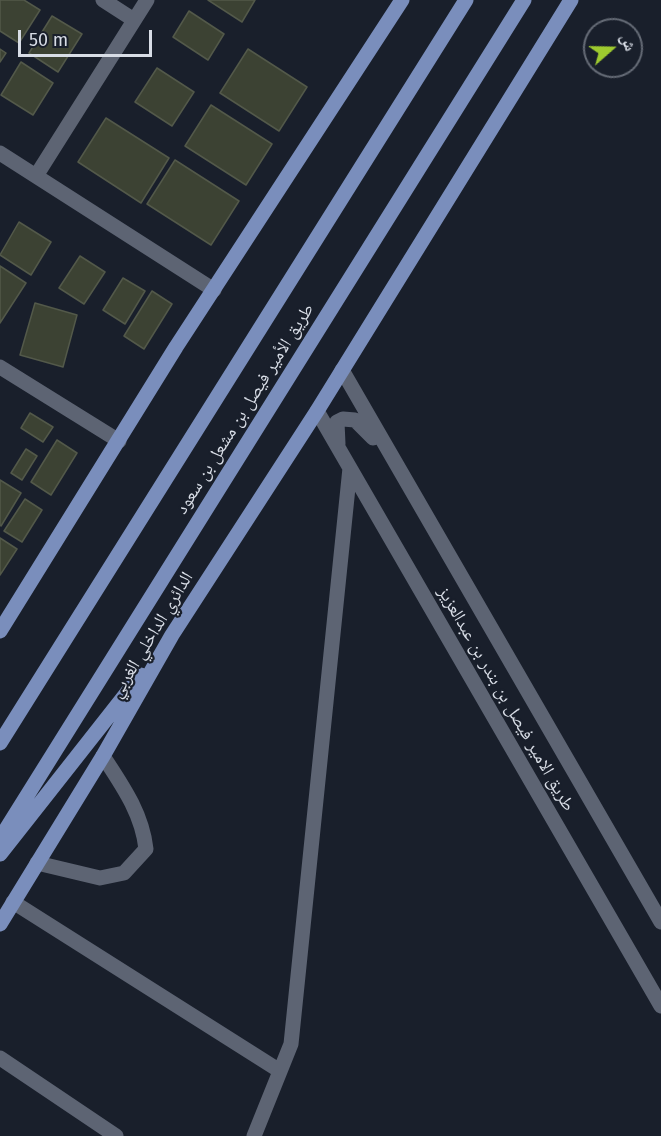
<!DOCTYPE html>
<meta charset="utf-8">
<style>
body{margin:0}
#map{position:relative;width:661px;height:1136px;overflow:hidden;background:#191f2b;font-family:"Fira Sans","Noto Naskh Arabic",sans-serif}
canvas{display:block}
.north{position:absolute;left:583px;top:18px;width:60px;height:60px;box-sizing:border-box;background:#191f2b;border:2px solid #656b76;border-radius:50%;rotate:70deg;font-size:16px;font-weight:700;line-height:24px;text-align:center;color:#d8dde6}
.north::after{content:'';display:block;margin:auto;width:21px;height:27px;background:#9eca2f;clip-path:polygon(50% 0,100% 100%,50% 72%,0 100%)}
.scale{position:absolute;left:18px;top:30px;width:134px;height:27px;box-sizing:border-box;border:3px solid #d8dde6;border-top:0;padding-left:8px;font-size:18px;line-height:21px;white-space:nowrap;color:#d8dde6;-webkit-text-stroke:4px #191f2b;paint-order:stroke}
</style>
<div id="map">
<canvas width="661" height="1136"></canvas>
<div class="north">ش</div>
<div class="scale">50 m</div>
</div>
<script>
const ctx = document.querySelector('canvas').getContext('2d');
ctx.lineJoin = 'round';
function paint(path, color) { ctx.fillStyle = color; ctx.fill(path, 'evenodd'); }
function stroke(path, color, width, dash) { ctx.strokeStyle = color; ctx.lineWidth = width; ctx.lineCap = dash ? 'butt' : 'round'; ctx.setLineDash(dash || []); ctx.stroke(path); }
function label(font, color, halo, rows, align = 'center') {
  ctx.font = font + ' "Fira Sans","Noto Naskh Arabic",sans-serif'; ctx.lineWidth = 4.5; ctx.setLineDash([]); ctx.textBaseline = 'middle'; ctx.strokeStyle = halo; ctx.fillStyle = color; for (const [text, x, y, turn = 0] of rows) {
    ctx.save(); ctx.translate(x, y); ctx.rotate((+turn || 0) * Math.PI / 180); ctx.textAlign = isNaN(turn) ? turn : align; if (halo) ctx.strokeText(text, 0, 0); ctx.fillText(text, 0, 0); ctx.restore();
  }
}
const building = new Path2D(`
 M0,0H24L40,10L19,43L0,31Z
 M208,0H255L242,22Z
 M189,11L224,34L208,60L173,37Z
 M52,16L82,34L58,72L29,53Z
 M0,49L6,53L0,62Z
 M248,49L307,87L279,131L220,93Z
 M21,62L53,83L33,115L1,95Z
 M157,68L194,92L172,126L135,102Z
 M211,105L272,144L246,185L185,146Z
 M106,118L169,158L141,203L78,162Z
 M175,160L239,201L211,245L147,204Z
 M19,222L51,242L31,275L0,255Z
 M80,256L105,272L84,304L59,288Z
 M0,266L26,283L0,323Z
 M123,278L145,291L125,324L103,310Z
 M152,291L172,304L144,349L124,336Z
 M35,303L77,315L63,367L20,355Z
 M30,413L53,427L43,442L21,428Z
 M57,440L77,453L51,495L31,482Z
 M26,449L37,456L22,480L11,473Z
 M0,480L21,493L1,526L0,525Z
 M25,499L42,510L22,542L4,531Z
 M0,538L17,549L0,575Z`);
paint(building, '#3c4233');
stroke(building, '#53594a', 1.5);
stroke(new Path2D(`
 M103,0L134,20
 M0,153L214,290
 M36,176L147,0
 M0,367L119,441
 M342,370L661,922
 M317,411L661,1006
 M338,444L337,422L343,419L355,420L373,438
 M37,863L100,878L124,873L146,849C142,813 122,785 103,756
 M13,902L280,1071
 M0,1058L116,1136
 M254,1136L291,1044L350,468`), '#5d6473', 15);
stroke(new Path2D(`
 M0,631L176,347L402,0
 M0,743L466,0
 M0,839L524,0
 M0,854L141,675
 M0,924L103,756L172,635L317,411L571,0`), '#7a8ebc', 15);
label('18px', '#d8dde6', '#191f2b', [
 ["طريق الأمير فيصل بن مشعل بن سعود",245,409,-58],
 ["الدائري الداخلي الغربي",152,635,-59],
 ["طريق الامير فيصل بن بندر بن عبدالعزيز",506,699,60]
]);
</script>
